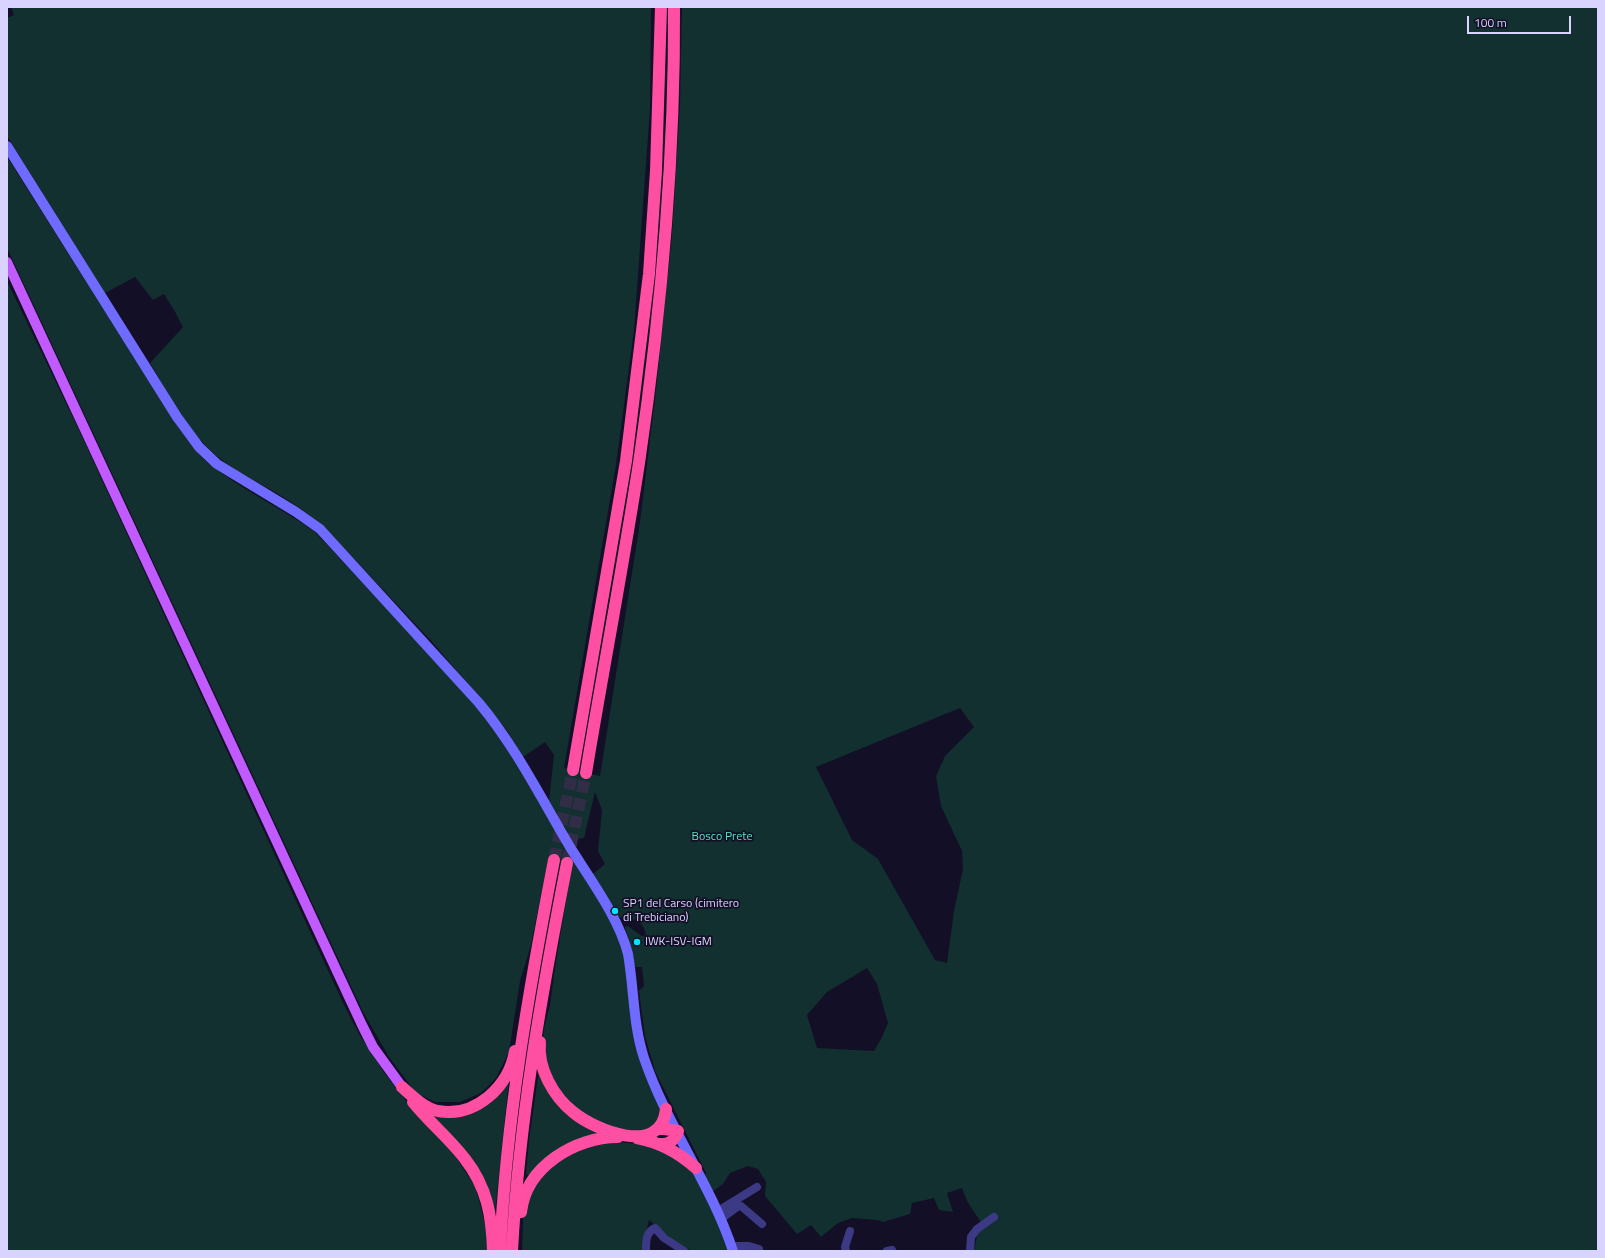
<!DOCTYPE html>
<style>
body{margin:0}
#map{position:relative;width:1605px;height:1258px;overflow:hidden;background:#130f26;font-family:"Titillium Web",sans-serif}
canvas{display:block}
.frame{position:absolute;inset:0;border:8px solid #d9d4ff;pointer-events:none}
.scale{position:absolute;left:1467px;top:16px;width:104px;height:18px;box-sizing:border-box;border:2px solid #d9d4ff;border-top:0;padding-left:5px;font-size:12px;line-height:14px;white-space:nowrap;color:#d9d4ff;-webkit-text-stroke:3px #130f26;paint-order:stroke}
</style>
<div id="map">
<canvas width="1605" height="1258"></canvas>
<div class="frame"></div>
<div class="scale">100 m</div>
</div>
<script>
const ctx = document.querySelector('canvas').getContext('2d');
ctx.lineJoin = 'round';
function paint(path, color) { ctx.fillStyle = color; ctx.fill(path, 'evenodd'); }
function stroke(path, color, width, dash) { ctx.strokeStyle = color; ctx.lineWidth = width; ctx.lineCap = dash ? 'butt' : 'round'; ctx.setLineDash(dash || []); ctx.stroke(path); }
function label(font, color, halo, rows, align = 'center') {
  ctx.font = font + ' "Titillium Web",sans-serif'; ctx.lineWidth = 3.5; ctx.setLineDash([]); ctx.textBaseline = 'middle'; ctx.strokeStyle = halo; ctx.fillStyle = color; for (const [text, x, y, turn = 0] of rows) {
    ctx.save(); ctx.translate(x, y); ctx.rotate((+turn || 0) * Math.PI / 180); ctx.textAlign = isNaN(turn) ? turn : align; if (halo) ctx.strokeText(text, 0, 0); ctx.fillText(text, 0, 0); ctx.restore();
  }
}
paint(new Path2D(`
 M11,7H651L650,109L634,330L616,465L564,768L600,776L640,522L656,390L672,235L680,103L682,7H1598V1251H974L980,1221L967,1201L962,1188L947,1193L953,1212L939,1210L934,1198L912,1203L910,1214L883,1222L878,1220L852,1218L838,1223L821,1237L811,1225L797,1234L765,1196L766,1182L758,1169L748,1166L730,1173L723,1184L712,1192L705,1177L706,1173L655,1071L645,1036L639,991L644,986L642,967H635L632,951L625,927L627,926L629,927L642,936L646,935L644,928L638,920L619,917L615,912L593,874L605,864L598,851L602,810L595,792L584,838L578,839L570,836L549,801L554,755L545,742L523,757L506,729L434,644L330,533C317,521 304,510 289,501C267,486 243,476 222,460C189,435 171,398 150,363L183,327L174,310L164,294L153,300L135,277L105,293L7,136V18L14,15ZM960,708L974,727L945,756L936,776L941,806L962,851L963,869L954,911L947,963L935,960L878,859L852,840L816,767ZM867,968L877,984L888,1023L881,1039L874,1051L817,1048L807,1015L827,992Z
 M7,157L176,424C186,438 196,453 209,464C241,489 281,508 315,532L470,698L494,727L611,921L623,950L652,1087L661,1113L653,1126L640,1132L616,1129L589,1118L562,1095L547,1066L543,1040L544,1028L550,1005L555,968L572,864L548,859L531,945L520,981L509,1052L496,1078L481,1093L460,1102H435L416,1093L389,1057L363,1012L7,248Z
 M7,281L79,430L344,1005L359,1034L383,1071L418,1116L454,1154L476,1188L487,1233V1251H7Z
 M539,1070L600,1132L530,1176L526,1174L529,1140Z
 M509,1079L495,1212L487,1184L479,1172L427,1111L451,1117Z
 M618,1142L640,1144L661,1150L691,1169L714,1212L728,1250L693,1251L680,1246L649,1220L642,1251H522L523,1220L524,1210L532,1191L551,1166L584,1147Z`), '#12302f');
stroke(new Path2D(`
 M554,860L573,770
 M567,863L586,773`), '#312d47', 12, [12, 6]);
stroke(new Path2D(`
 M718,1211L757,1187
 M721,1219L737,1207L741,1206L762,1224
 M732,1246H749L759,1249
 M646,1251C646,1241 646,1232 655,1228L664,1238L684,1251
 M846,1251L845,1247L850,1231
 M887,1251L892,1250
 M970,1251L971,1237L977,1229L994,1217`), '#3d3a85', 8);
stroke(new Path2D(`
 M7,146L177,417L199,447L217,464L296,512L320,529L479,703C515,746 541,798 570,847C590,879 619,918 628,954C634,988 633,1025 644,1058C667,1126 711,1184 733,1251`), '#6f6bff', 10);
stroke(new Path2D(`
 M7,262L362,1025L373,1047L402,1087`), '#c25bff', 10);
stroke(new Path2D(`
 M573,770L626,461L649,274L656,171L661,7
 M586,773C603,670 623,567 639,463C661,313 675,159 674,7
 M540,1042C537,1068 554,1097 573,1112C596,1131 661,1157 666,1109
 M402,1087C412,1096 424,1108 438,1111C476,1118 509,1086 515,1051
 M413,1102C429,1122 450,1139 465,1159C487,1187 492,1216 493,1251
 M657,1129H664L678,1131C674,1141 670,1144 660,1144
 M637,1138C659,1142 678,1152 696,1168
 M521,1212C526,1166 576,1137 618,1137
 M500,1251C506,1120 529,989 554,860
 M512,1251C519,1120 542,991 567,863`), '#ff4fa3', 12);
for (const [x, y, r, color] of [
 [615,911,4,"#00e5ff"],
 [637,942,4,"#00e5ff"]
]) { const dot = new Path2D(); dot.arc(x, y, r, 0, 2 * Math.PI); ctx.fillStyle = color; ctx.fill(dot); stroke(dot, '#130f26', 1.5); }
label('12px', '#5fe0c0', '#130f26', [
 ["Bosco Prete",722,837]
]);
label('12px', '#d9d4ff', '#130f26', [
 ["SP1 del Carso (cimitero",623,904],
 ["di Trebiciano)",623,918],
 ["IWK-ISV-IGM",645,942]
], 'left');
</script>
